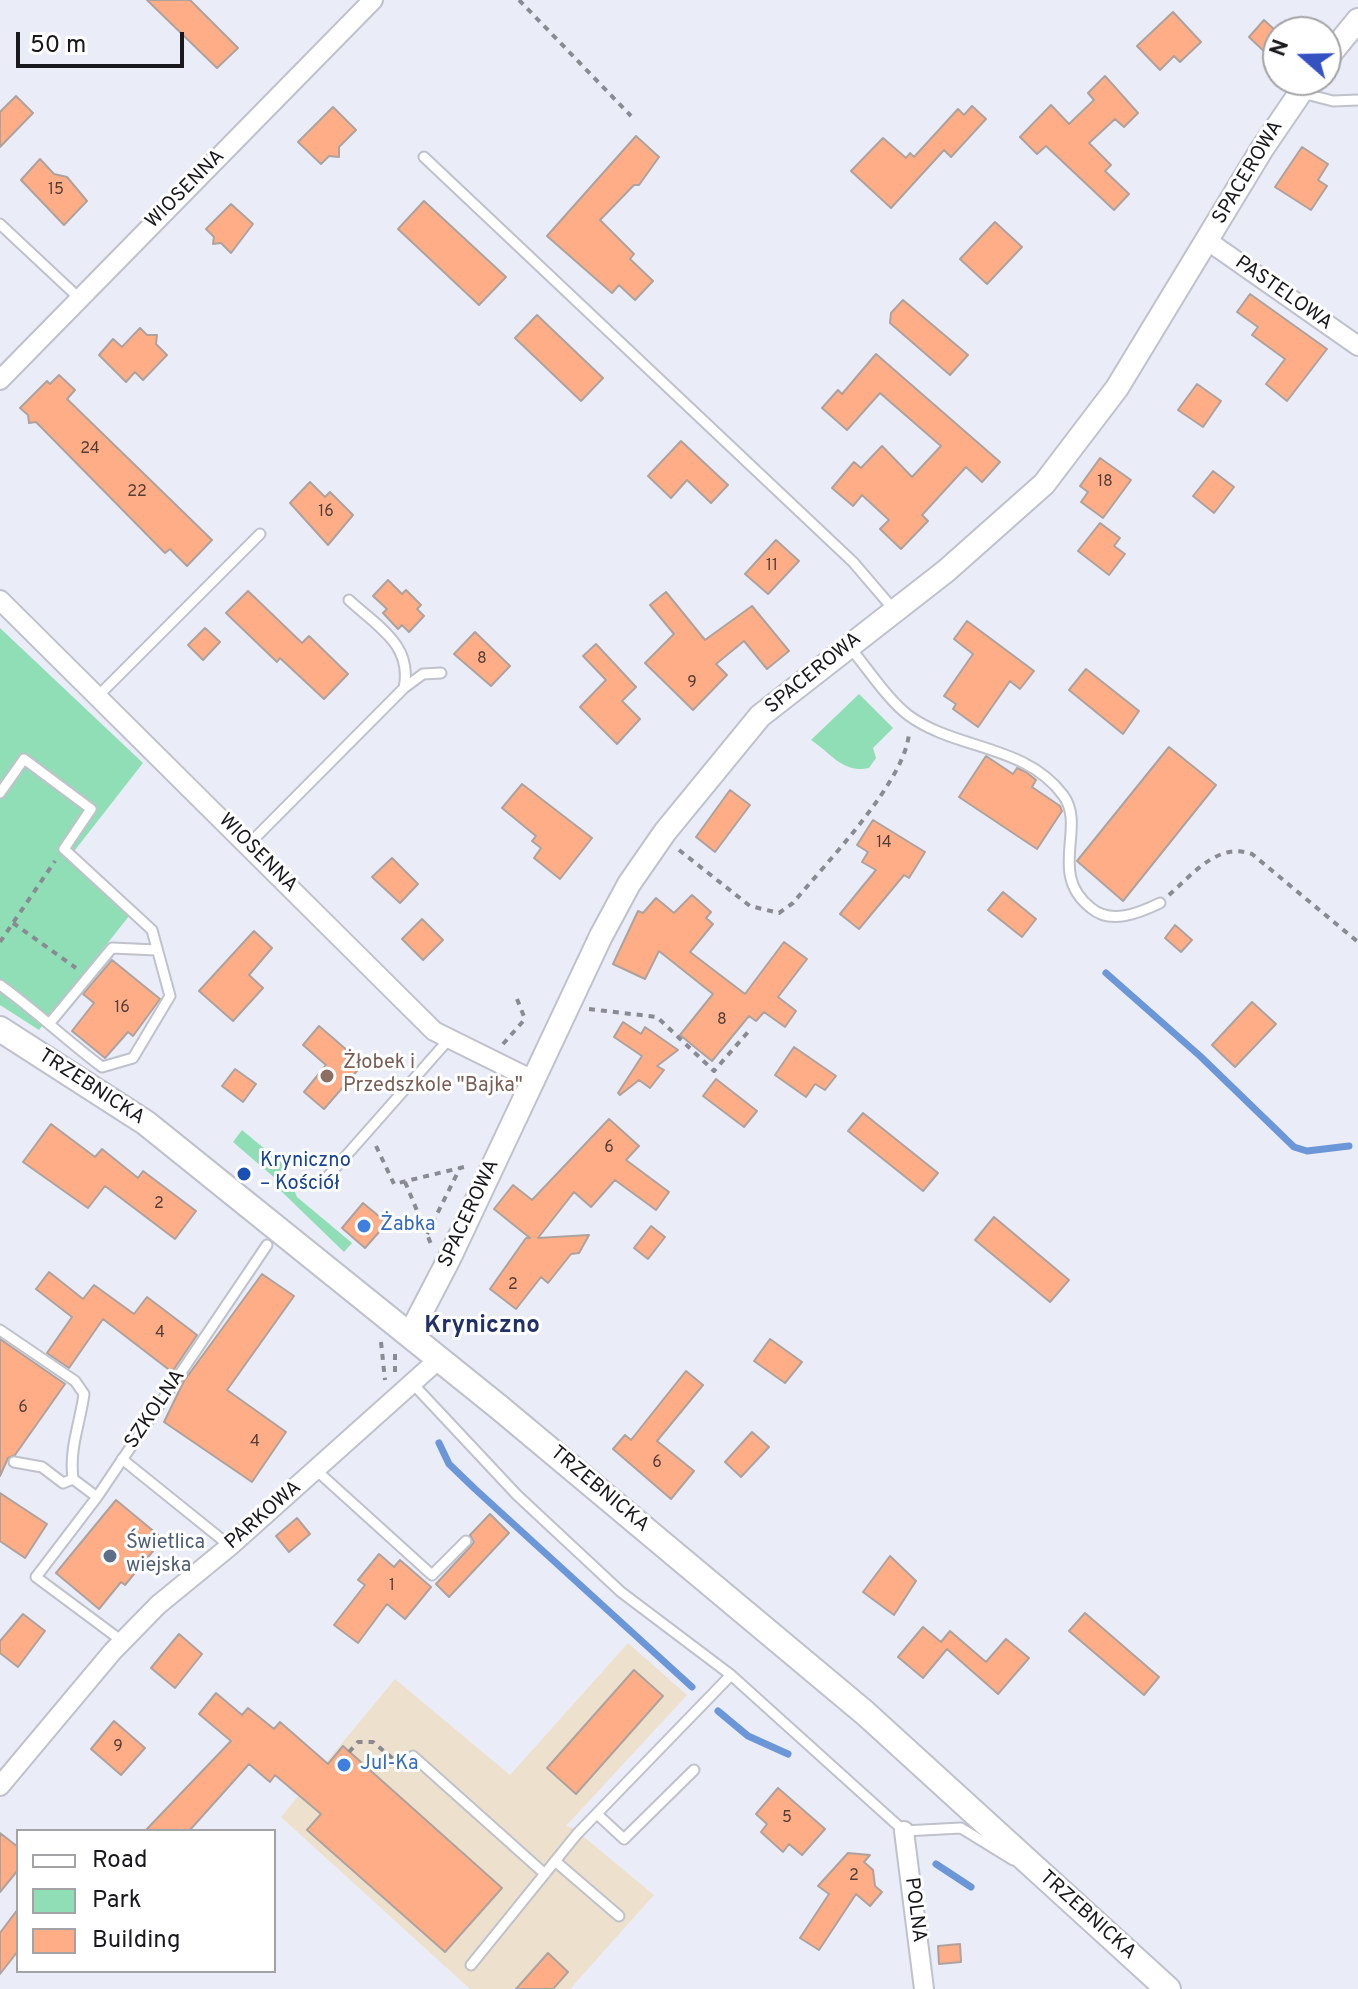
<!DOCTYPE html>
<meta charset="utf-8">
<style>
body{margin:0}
#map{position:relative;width:1358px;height:1989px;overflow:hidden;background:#eaecf7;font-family:Overpass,sans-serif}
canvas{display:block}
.legend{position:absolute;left:16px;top:1829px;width:260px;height:144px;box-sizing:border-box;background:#fff;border:2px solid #a3a3a5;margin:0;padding:10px 14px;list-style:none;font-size:24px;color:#19191d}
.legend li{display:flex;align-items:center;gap:16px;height:40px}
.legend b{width:40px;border:2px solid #a3a3a5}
.north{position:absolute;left:1262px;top:16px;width:80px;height:80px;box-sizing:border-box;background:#fff;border:2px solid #a3a3a5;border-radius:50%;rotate:290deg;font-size:22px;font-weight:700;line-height:32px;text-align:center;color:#19191d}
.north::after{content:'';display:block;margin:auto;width:28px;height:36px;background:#3552c3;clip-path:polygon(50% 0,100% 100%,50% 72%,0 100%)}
.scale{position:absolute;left:16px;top:32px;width:168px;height:36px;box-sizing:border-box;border:4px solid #19191d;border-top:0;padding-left:10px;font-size:24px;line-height:28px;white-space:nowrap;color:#19191d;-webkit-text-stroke:6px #fff;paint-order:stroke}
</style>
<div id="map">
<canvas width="1358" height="1989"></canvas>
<ul class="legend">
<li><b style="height:10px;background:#fff"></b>Road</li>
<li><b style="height:22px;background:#8fdeb6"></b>Park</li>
<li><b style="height:22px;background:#fead87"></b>Building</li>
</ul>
<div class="north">N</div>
<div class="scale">50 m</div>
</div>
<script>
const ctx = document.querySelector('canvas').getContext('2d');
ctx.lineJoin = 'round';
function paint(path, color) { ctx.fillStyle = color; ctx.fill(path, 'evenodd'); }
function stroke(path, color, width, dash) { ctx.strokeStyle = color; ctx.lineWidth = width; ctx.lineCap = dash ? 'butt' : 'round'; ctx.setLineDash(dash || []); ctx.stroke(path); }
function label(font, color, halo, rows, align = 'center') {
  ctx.font = font + ' Overpass,sans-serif'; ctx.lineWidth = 6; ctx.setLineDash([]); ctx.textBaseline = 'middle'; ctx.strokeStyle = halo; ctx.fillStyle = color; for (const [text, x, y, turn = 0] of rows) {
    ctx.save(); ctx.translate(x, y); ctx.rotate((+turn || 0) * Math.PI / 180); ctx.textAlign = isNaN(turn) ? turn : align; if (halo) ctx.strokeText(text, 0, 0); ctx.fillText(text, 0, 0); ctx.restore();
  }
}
paint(new Path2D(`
 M628,1643L687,1695L566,1826L573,1828L654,1895L570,1989H470L281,1817L395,1679L510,1775Z`), '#ede1cd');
paint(new Path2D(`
 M0,628L143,763L68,859L129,916L39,1030L0,1005Z
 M859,694L893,728L873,748L876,758L869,768C843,774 831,753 811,740Z
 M242,1130L283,1164L297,1197L352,1243L344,1252L281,1191L283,1185L233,1142Z`), '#8fdeb6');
stroke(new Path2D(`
 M1106,973L1200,1056L1294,1147L1307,1151L1349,1146
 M439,1443L449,1464L475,1489L692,1687
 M718,1711L748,1736L788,1754
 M936,1864L971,1887`), '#6b96d8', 7);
const building = new Path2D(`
 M147,0H190L238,48L217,68Z
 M1173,12L1201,42L1180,62L1174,56L1160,70L1137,46Z
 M1264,20L1278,33V47L1269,56L1249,37Z
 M1105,76L1138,113L1124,127L1115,119L1089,143L1111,165L1105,171L1129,194L1114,210L1046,146L1037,154L1020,137L1051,105L1069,124L1094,100L1088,93Z
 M16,96L33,113L0,147V112Z
 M972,106L986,119L951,157L944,150L891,208L851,171L883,138L906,158L910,153L914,157L958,109L964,115Z
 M333,107L356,130L339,147V157L329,156L321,164L298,142Z
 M636,136L659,157L639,185H634L600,220L634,254L630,259L653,281L635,300L619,285L612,293L547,236Z
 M1302,147L1328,164L1318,180L1327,186L1311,210L1275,187Z
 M40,159L54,174L67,177L87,201L64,225L21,180Z
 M424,201L506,277L479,305L398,229Z
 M231,204L253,224L231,253L221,243L213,244L214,237L206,229Z
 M995,222L1022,247L987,284L960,259Z
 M1250,294L1327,349L1287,401L1266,384L1285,359L1252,335L1258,327L1237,312Z
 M903,300L968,355L950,375L890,323L891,313Z
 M537,315L603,378L581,401L515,338Z
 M140,328L147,335H157L156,344L167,355L143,380L135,372L126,382L99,355L113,339L122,347Z
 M876,354L1000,462L982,482L966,467L922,515L928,521L901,549L880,529L889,520L862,495L853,506L832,488L854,462L861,468L882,446L912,477L941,446L880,393L847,430L822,408L838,390L842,394Z
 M59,375L75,390L67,399L212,540L187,566L170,549L165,553L36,422L29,423L28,415L20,408L47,381L50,384Z
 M1197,384L1221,401L1203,427L1178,410Z
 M681,441L728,485L711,503L687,480L671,498L648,476Z
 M1100,458L1131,480L1103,518L1081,502L1088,492L1080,486Z
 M1213,471L1234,487L1214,513L1193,496Z
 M310,482L325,497L330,492L353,515L328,545L290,503Z
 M1100,523L1120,538L1114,546L1125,554L1109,575L1078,551Z
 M776,540L799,561L768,594L745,574Z
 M388,580L402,594L406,590L421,605L417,609L424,616L409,632L402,625L398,629L383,613L387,609L373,596Z
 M248,591L302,643L309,636L348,674L324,699L280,658L277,662L226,613Z
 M666,592L705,640L752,606L789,651L767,669L744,641L716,664L727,675L693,710L645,663L674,634L650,605Z
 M967,621L1034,671L1020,689L1010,681L978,727L953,709L956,704L944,696L973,654L954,639Z
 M205,628L220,642L203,660L188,645Z
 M475,632L510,666L491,686L454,654Z
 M596,644L636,687L622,701L640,719L617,744L580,707L606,680L583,656Z
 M1086,669L1139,711L1123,734L1069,690Z
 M1169,747L1216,785L1123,901L1077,861Z
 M986,756L1013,774L1017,768L1026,772L1036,780L1032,787L1060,806L1062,811L1037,849L959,797Z
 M522,784L592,838L560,879L534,858L541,848L532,841L536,836L502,808Z
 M730,790L750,805L715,852L696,837Z
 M873,820L925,852L909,878L904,875L859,929L840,914L876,870L862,862L868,852L857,845Z
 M392,858L418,884L400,903L372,877Z
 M1003,892L1036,919L1022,937L988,910Z
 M692,895L711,912L706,918L713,924L690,952L745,994L784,942L807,959L778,997L796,1011L785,1027L764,1012L756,1021L749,1016L712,1061L680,1035L713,994L659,951L645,979L613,964L638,911L643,913L656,898L674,913Z
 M422,919L443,940L423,960L402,939Z
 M1175,925L1192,940L1181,952L1165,938Z
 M254,931L272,948L249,975L263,988L233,1021L199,991Z
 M112,960L160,999L133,1036L128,1032L105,1058L72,1031L94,1003L83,994Z
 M1252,1002L1276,1024L1235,1067L1212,1045Z
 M623,1022L641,1034L645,1027L678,1050L657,1066L664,1070L650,1088L639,1080L620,1095L618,1093L642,1056L614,1037Z
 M319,1026L363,1064L324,1109L304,1092L326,1065L303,1045Z
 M794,1047L836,1076L825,1090L815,1084L806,1097L775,1075Z
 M235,1069L256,1084L243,1102L222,1086Z
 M716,1079L757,1111L744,1127L703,1096Z
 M863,1113L938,1173L923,1191L848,1131Z
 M609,1119L639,1146L626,1160L669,1192L656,1210L615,1180L591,1207L574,1192L538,1238L589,1235L579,1253L571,1254L548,1283L541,1277L516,1309L490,1289L526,1238H530L494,1209L513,1185L532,1200Z
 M51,1124L95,1157L102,1149L138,1178L143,1171L196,1211L175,1239L105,1186L88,1208L23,1162Z
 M363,1203L387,1223L365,1248L342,1228Z
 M994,1217L1069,1280L1050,1302L975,1240Z
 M651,1226L665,1237L648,1259L634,1248Z
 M49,1272L83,1299L94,1285L134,1314L147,1297L197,1335L172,1372L103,1319L69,1368L47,1353L72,1317L36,1289Z
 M262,1274L294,1296L227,1390L286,1432L252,1482L164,1422L184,1381Z
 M0,1339L65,1384L15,1455L8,1458L0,1476Z
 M770,1339L802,1362L785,1383L754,1361Z
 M686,1371L703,1385L657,1441L694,1471L671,1499L613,1449L625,1435L631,1440Z
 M752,1432L769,1447L741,1477L725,1462Z
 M0,1493L47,1524L25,1558L0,1541Z
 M116,1500L163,1539L125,1585L121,1582L99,1609L56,1573Z
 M490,1514L509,1533L449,1597L436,1584L471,1546L474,1542L470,1535Z
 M297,1518L310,1534L289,1552L276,1536Z
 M379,1554L394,1567L400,1560L431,1587L405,1619L387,1604L358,1643L334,1625L365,1585L358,1580Z
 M890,1556L916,1581L894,1615L863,1592Z
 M1085,1613L1159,1677L1144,1695L1069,1631Z
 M23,1614L45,1631L18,1667L0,1653V1641Z
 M923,1627L941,1642L950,1631L986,1662L1006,1639L1029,1658L998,1694L947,1649L923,1678L898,1657Z
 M179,1634L202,1654L175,1688L151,1668Z
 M634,1670L663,1696L576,1794L547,1768Z
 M216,1693L242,1715L248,1708L274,1729L280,1722L328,1764L343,1746L502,1888L445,1952L307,1830L321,1814L275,1775L270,1782L249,1764L189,1831H145L231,1741L199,1714Z
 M114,1721L145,1748L121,1775L91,1749Z
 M778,1788L825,1829L802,1855L789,1844L783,1852L761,1832L767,1824L756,1814Z
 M0,1833L18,1847V1870L0,1892Z
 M848,1853L870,1855L864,1862L873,1870L875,1886L882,1892L870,1906L856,1894L819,1950L800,1938L829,1894L818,1886Z
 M18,1909V1951L0,1974V1933Z
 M960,1944L961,1962L939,1964L938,1946Z
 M548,1953L568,1972L553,1989H516Z`);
paint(building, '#fead87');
stroke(building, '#ada29d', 2);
const service = new Path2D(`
 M1302,93L1333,101L1358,100
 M424,157L853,562L895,611
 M0,224L79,298
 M349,600C378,627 413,645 404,688
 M848,645C865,665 888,700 908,715C955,750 1025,744 1063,795C1087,827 1047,874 1091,908C1111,925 1139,913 1160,903
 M97,697L260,534
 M0,793L24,759L91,809L64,849L152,930L170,996L133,1058L102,1067C66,1040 36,1011 0,985
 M248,845L404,688L423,674L441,673
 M49,1024L112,948L156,950
 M322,1183L450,1038
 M0,1330L75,1381L84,1394C80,1424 69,1448 73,1479L97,1497
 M413,1384L517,1495L621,1592L731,1675L904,1831L961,1828L1013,1860
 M122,1459L230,1546
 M14,1462L42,1467L63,1483L73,1479
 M316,1470L432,1575L466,1541
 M122,1641L36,1577L97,1497L267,1245
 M413,1756L545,1874
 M597,1814L624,1839L694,1770
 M555,1861L619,1916
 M471,1965L577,1834L731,1675`);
const minor = new Path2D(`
 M1208,241L1358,346
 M0,380L373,0
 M0,600L434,1031L535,1081
 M0,1786L113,1651L158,1605L230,1546L439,1359
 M904,1831L924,1989`);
const tertiary = new Path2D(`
 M1326,59L1358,20
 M410,1334L449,1259L601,936L629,884L665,832L760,716L946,571L1044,484L1117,388L1262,149L1309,80`);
const secondary = new Path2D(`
 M0,1029L146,1123L500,1408L865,1713L1168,1989`);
stroke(service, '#bfc1cb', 13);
stroke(minor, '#bfc1cb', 22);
stroke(tertiary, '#bfc1cb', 26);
stroke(secondary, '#bfc1cb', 28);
stroke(new Path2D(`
 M519,0L631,116
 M679,850L750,906L779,913L793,903C825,864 907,780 909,732
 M1169,895C1194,873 1218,842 1252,854L1358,942
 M13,923L76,968
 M0,942L55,861
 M517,999L525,1019
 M589,1009L657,1017L714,1071L748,1032
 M503,1044L525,1019
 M376,1146L394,1184L468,1166
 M405,1182L431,1244
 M427,1234L460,1168
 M381,1342L385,1380
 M395,1372V1353
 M349,1752L358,1742H373L398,1763`), '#898a92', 4, [6, 6]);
stroke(service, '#fff', 9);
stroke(minor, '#fff', 18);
stroke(tertiary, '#fff', 22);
stroke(secondary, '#fff', 24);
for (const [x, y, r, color] of [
 [327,1076,8,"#8d6e63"],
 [244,1174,8,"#1a4fb4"],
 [364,1226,8,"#3f7fe0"],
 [110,1556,8,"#5c6f8a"],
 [344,1765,8,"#3f7fe0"]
]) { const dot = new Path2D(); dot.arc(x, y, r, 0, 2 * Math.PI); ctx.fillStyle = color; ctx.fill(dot); stroke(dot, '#fff', 3); }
label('16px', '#523e38', null, [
 ["15",56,191],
 ["24",90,450],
 ["18",1105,483],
 ["22",137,493],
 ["16",326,513],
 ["11",772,567],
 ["8",482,660],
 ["9",692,684],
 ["14",884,844],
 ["16",122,1009],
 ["8",722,1021],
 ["6",609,1149],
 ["2",159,1205],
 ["2",513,1286],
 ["4",160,1334],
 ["6",23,1409],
 ["4",255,1443],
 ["6",657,1464],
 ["1",392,1587],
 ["9",118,1748],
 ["5",787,1819],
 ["2",854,1877]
]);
label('20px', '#19191d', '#fff', [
 ["SPACEROWA",1249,173,-59],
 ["WIOSENNA",186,190,-45],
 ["PASTELOWA",1283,294,35],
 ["SPACEROWA",814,674,-39],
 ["WIOSENNA",257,854,45],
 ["TRZEBNICKA",91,1088,33],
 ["SPACEROWA",470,1214,-65],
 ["SZKOLNA",156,1410,-56],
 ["TRZEBNICKA",599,1490,40],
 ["PARKOWA",264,1516,-41],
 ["POLNA",914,1910,83],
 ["TRZEBNICKA",1087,1916,42]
]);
label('20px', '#785e54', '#fff', [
 ["Żłobek i",343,1064],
 ["Przedszkole \"Bajka\"",343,1087]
], 'left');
label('20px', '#164399', '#fff', [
 ["Kryniczno",260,1162],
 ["– Kościół",260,1185]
], 'left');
label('20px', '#366cbe', '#fff', [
 ["Żabka",380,1226],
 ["Jul-Ka",360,1765]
], 'left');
label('20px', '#4e5e75', '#fff', [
 ["Świetlica",126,1544],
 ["wiejska",126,1567]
], 'left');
label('bold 24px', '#203169', '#fff', [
 ["Kryniczno",482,1327]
]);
</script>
